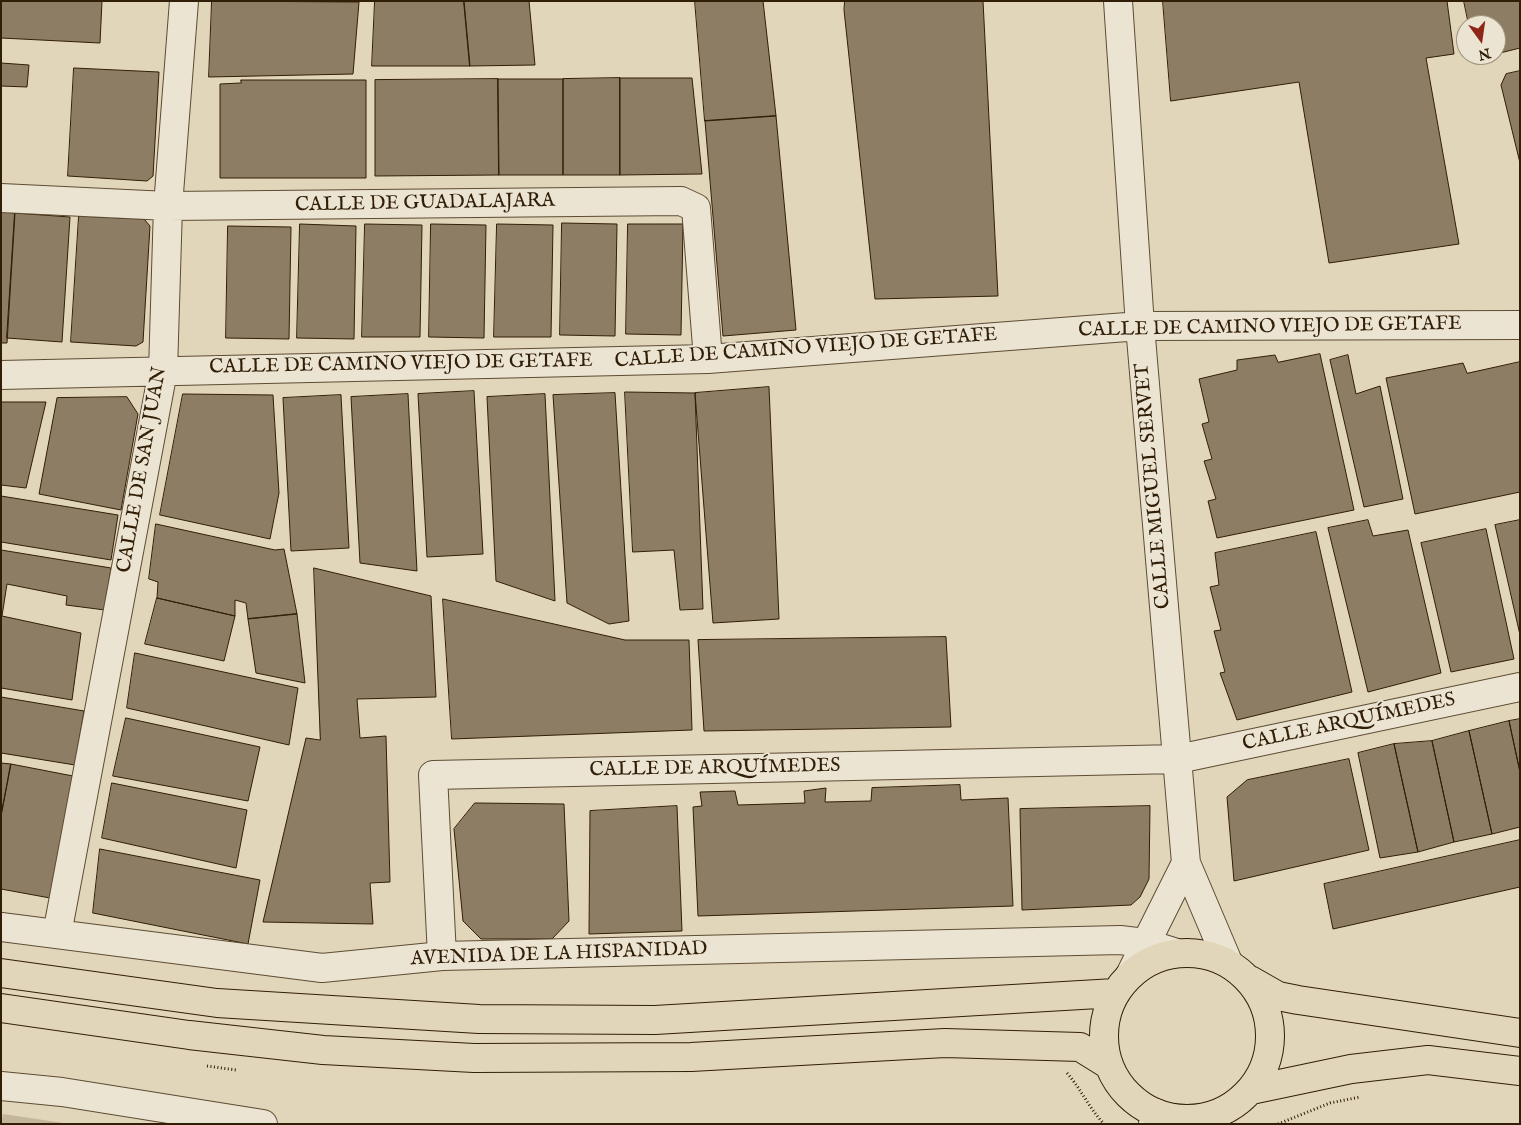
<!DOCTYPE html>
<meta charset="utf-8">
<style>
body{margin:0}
#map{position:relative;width:1521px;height:1125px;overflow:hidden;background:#e1d5ba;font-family:"IM FELL English",serif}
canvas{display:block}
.frame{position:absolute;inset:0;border:2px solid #311e06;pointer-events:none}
.north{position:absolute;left:1456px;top:15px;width:50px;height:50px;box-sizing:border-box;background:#ece4d2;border:1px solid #a19580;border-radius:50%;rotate:166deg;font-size:14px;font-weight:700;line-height:20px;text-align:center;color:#311e06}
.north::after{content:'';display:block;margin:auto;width:18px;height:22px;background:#8f2418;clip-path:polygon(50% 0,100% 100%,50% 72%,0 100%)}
</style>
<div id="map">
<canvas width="1521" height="1125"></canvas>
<div class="frame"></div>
<div class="north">N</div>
</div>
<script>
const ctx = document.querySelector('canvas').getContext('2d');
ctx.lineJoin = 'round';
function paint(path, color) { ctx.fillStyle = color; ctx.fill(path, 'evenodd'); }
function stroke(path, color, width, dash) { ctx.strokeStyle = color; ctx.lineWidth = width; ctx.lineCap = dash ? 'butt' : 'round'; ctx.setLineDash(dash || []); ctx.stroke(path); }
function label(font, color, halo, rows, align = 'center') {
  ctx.font = font + ' "IM FELL English",serif'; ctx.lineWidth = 4; ctx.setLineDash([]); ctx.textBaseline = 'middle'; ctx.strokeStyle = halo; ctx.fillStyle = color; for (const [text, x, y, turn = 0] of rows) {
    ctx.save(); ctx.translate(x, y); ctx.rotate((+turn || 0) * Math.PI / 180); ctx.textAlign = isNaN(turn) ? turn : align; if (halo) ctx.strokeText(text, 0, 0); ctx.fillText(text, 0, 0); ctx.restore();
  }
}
paint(new Path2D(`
 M3,1114L70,1124H1Z`), '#c3b69b');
const building = new Path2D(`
 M1,1H102L100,43L1,38Z
 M212,1L359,2L353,74L209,77Z
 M375,1H464L470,66H372Z
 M464,1H529L535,65L470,66Z
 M695,1H763L776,116L705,121Z
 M845,1H983L998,296L875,299L844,10Z
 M1163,1H1447L1454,54L1426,58L1459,244L1329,263L1299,82L1171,101Z
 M1464,1H1520V48L1496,54V25H1469Z
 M1,63L29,65L27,87L1,86Z
 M74,68L159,72L153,176L147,181L68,176Z
 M1520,71V163L1501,85L1506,74Z
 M620,78H692L702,174L620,175Z
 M620,78V175H563V79Z
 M498,79L499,175L375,176V80Z
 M498,79H563V175H499Z
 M241,80H366V178H220V84L241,83Z
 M776,116L796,330L723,336L705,121Z
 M1,212L15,213L7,343H1Z
 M15,213L70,217L62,342L7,338Z
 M79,216L144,219L150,226L143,342L136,346L71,342Z
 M562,223L617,224L615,336L560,335Z
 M300,224L356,226L354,339L297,338Z
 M365,224L422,225L420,337H362Z
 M431,224L486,225L484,338L429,337Z
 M497,224L553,225L551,337H494Z
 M628,224H683L681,335L626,334Z
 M228,226L291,227L289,339L226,338Z
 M1320,354L1354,510L1217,538L1208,501L1216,499L1204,461L1212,459L1202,424L1209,422L1199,379L1237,370V360L1275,355L1278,362Z
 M1348,355L1356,394L1380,386L1403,499L1364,507L1330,360Z
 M1520,362V492L1415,514L1386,378L1463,363L1467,373Z
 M769,387L779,619L713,623L695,393Z
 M474,391L483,554L427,557L418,394Z
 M625,392L695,393L703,609L680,610L674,550L633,552Z
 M615,393L629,621L609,624L567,603L553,395Z
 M183,394L273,395L279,493L270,539L160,515Z
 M408,394L417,571L360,563L351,397Z
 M545,394L555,601L496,581L487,397Z
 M341,395L349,548L291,551L283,398Z
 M127,397L138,414L121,510L39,494L57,398Z
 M1,402H46L26,488L1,485Z
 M1,496L118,515L111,560L1,542Z
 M1368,520L1373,536L1408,530L1441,673L1368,692L1328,528Z
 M1520,520V635L1495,525Z
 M156,524L275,550L284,549L297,614L248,619L246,603L235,600V616L157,598L158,582L149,579Z
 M1486,529L1514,659L1451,672L1421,543Z
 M1316,532L1352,692L1237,720L1220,673L1225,672L1214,631L1221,630L1210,587L1219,585L1215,553Z
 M1,550L111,568L105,610L66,605L67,596L7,584L2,616L81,633L72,700L1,688Z
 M314,568L431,596L436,697L357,699L360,738L386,736L390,882L370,883L373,924L263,922L306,738L320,740Z
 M157,598L235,616L224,661L145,644Z
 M443,599L625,640H689L692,730L452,739Z
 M297,614L305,683L256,673L248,619Z
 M946,637L951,727L704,731L698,640Z
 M135,653L298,688L289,745L127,708Z
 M1,697L84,711L75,765L1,753Z
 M126,718L260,747L248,801L113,776Z
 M1520,719V772L1509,721Z
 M1509,721L1520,772V827L1492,834L1469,731Z
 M1469,731L1492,834L1454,842L1432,741Z
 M1432,741L1454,842L1418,852L1394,744Z
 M1394,744L1418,852L1380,858L1358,753Z
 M1349,759L1369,850L1234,881L1227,797L1247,780Z
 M1,763L11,764L1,816Z
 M11,764L73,776L50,898L1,889V816Z
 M112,783L247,810L236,868L102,838Z
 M960,785L961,800L1008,798L1013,906L698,916L693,807L702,806L700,792L735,791L738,805L805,803L804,791L826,788L825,802L871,801L872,788Z
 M475,803L564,804L569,921L552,939H481L463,921L454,829Z
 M677,806L682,931L589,934L590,811Z
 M1150,806L1149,879L1140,897L1131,905L1022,910L1020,809Z
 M1520,840V887L1333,929L1324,884Z
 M100,849L260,880L248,944L93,913Z`);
paint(building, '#8d7d64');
stroke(building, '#311e06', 1);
const minor = new Path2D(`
 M1118,1L1140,326L1186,863L1228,962
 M1,198L168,206L681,201L696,208L708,359
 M1,375L708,359L1140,326L1520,325
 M1,927L322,968L442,956L1120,940L1145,943L1177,953
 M57,934L163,371L168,206L184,1
 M442,956L433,775L1178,759L1520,687
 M1130,975L1186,863
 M1,1086L62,1092L263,1124
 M1153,1124L1156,1113`);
const primary = new Path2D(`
 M1104 1036a83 83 0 1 1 166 0a83 83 0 1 1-166 0Z
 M1,973L217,1003L479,1019L655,1020L1115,993
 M1250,980L1278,996L1298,1000L1520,1033
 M1,1008L189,1035L323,1050L474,1058L691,1057L945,1043L1080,1047L1109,1065
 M1251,1090L1351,1069L1428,1060L1520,1071`);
stroke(minor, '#5d4c33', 30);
stroke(primary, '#311e06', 30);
stroke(new Path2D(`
 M207,1066L236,1070
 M1067,1073C1081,1089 1089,1108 1104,1124
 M1278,1124L1330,1103L1360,1097`), '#311e06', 3, [1, 2.5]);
stroke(minor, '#ece4d2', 28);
stroke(primary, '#e1d5ba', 28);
label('20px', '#311e06', '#ece4d2', [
 ["CALLE DE GUADALAJARA",425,204,-1],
 ["CALLE DE CAMINO VIEJO DE GETAFE",1270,328,-1],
 ["CALLE DE CAMINO VIEJO DE GETAFE",806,349,-4],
 ["CALLE DE CAMINO VIEJO DE GETAFE",401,365,-1],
 ["CALLE DE SAN JUAN",143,470,-80],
 ["CALLE MIGUEL SERVET",1154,486,-95],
 ["CALLE ARQUÍMEDES",1349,723,-12],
 ["CALLE DE ARQUÍMEDES",715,769,-1],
 ["AVENIDA DE LA HISPANIDAD",559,955,-2]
]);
</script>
